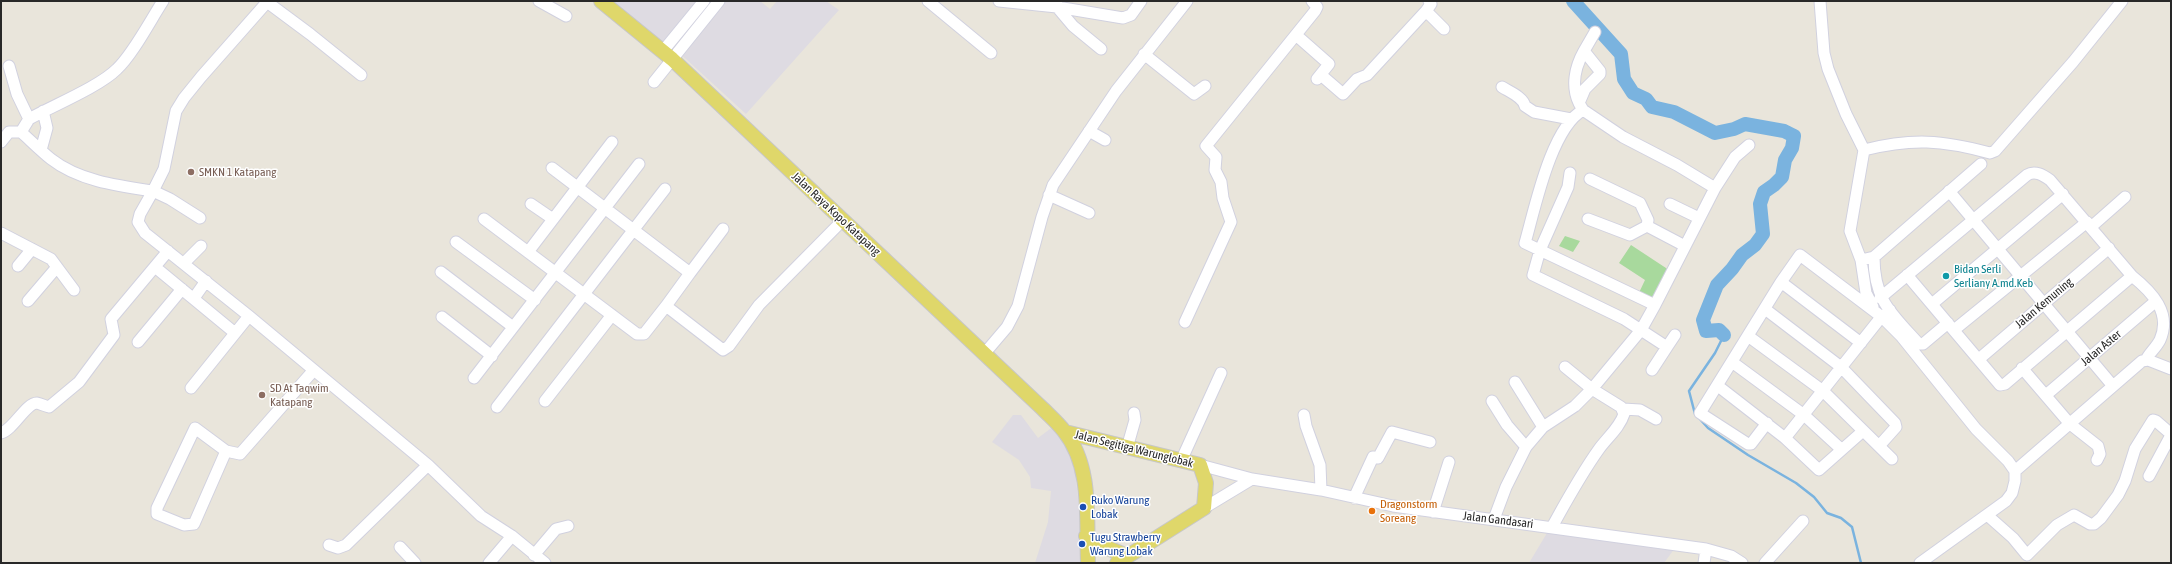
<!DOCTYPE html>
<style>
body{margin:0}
#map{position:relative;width:2172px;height:564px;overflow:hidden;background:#e9e5db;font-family:"Asap Condensed",sans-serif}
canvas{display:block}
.frame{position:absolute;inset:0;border:2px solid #282828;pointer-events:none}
</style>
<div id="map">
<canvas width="2172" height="564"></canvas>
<div class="frame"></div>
</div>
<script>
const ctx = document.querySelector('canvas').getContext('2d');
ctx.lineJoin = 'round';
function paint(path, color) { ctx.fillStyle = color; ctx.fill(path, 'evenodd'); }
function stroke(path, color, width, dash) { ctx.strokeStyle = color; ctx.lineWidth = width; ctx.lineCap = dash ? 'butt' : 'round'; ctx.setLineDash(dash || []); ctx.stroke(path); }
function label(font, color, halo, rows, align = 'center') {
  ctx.font = font + ' "Asap Condensed",sans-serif'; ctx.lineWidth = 3; ctx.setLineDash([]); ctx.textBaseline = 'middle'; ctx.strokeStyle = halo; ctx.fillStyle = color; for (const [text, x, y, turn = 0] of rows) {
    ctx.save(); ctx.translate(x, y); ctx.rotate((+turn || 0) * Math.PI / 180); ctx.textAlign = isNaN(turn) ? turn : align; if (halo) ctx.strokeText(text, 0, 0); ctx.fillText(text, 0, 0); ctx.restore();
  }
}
paint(new Path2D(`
 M608,1H760L770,9L777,1H826L839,10L746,114L686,59Z
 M1013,415H1021L1038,438L1054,426L1074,462L1082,533L1081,563H1035L1048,522L1051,491L1031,488L1030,477L1019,460L992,442Z
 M1547,533L1675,548L1664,563H1529Z`), '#dedbe2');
paint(new Path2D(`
 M1565,236L1580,241L1573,252L1559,246Z
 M1631,245L1669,270L1651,301L1637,297L1645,280L1619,263Z`), '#a8d99d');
stroke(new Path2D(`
 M1695,414L1689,391L1715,353L1724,335
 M1699,418L1708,428L1748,455L1796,483L1814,497L1827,513L1841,518L1852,527L1861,563`), '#7ab3df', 2.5);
stroke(new Path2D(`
 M1573,1L1621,54L1624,79L1633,93L1646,99L1652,107L1674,112L1715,133L1734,129L1745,124L1784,131L1794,136L1792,148L1785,160L1782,177L1774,185L1764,192L1760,204L1763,234L1755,245L1742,255L1732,269L1717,285L1703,320L1706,331L1719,330L1724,335`), '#7ab3df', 14);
const minor = new Path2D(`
 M539,1L566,16
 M928,1L991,53
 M999,1L1057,7L1123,18L1131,15L1141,1
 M1820,1L1824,53L1828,69L1846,114L1864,150L1850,231L1861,260L1866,293L1873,307
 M267,2L310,34L361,75
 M1057,4V7L1073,26L1101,49
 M1426,11L1431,4L1429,1
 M1296,35L1329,64L1317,79
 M663,51L704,1
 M1144,54L1194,94L1205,86
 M9,66L17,94L29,119L21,132
 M1321,75L1343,94L1357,79L1367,75L1426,11L1444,29
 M654,82L719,1
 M1502,87C1510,92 1523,97 1525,106L1534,112L1571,119
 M1579,103C1571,86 1575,67 1584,51
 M1583,110C1551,128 1535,208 1525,243L1655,305
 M29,119C52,106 99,87 117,69C133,54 150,21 163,1
 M1089,131L1105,140
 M1,142L9,132H21C31,141 41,151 51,159C79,181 119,186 153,191L164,169L176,111L184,98L201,77L268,1
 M41,150L47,128L43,111
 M1864,150C1912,138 1942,140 1990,153L1995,151L2073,62L2122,1
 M552,168L690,273L666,306L723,350L729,346L759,305L843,220
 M1570,173L1568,187L1540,250L1533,275L1624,319L1667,347L1652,370
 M1590,179L1640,203L1648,220L1647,226
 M1715,188L1735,157L1749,145
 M1949,191L2113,386
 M1049,195L1089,213
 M531,204L553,219
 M1670,204L1699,218
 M200,218L170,199L153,191L140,214L138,222L145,233L249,316L428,465L481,516L512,536L545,563
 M484,219L637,334H644L666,306
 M1588,219L1630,235L1647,226L1685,246
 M2091,227L2125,197
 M1,233L51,259L74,290
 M456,242L535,300
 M528,252L612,142
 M1874,257C1874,301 1892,314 1919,344H1923L1948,323
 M1861,260L1874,257L1981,164
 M184,263L201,246
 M18,266L32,249
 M155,267L235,333
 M441,272L513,327
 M690,273L723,229
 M1907,275L2000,385L2005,384L2132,276
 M1781,282L1861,343
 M194,298L206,281
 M1880,298L2027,175C2035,170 2043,175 2050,180L2132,276C2152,292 2172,313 2160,340C2156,348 2149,353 2146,360
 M28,301L57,267
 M1932,304L2063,194
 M1765,309L1841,367L1895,423L1896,427L1879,446
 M442,317L492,356
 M1185,322L1231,222L1223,198L1221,182L1215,170L1216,157L1206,146L1315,11L1317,7L1312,1
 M1954,330L2087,222
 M1748,336L1823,391L1892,459
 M138,342L182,289
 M1667,347L1675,335
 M984,354L1007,327L1018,306L1042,217L1053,185L1116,91L1187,1
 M1979,359L2109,248
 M1732,362L1804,415L1841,449
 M2022,368L2070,424L2098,446L2100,454L2097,460
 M474,378L639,164
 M1515,382L1543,427
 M1718,386L1785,438L1819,470L1863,431
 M191,388L249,316
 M2046,395L2156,301
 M545,401L612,315
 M1492,401L1507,425L1526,447
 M497,407L665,189
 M1623,409L1640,410L1656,419
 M1304,415L1306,426L1320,465L1321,490
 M1767,423L1751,444H1748L1700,413L1781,282L1800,255L1882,317L1901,336L1976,429L2008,461L2015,471V481L2012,493L2006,501L1920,563
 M1,433C13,430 26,403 37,403C41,404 45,406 49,407L79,382L114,335L111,319L168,251
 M1785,438L1878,321L1890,310
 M1127,448L1135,420L1134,413
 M226,451L194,524L184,525L157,514V508L195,428L226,451L240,454L313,371
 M1181,461L1221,373
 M1200,465L1252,479L1321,490L1393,506L1706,549L1731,556L1742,563
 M2015,471L2142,361L2148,360L2171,369
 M2149,476L2171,435
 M1354,498L1373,457L1378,458L1392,432L1430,442
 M1204,508L1252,479
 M1433,512L1449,462
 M1987,515L2013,538L2027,555L2057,525L2074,515L2090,524H2094L2101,518L2118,495L2125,481L2135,449L2153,420L2156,421L2171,434
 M1494,519L1506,487L1526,447L1543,427L1575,406L1592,389L1565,367
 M1552,527C1567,500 1581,474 1599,449C1607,438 1620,427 1624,414L1621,407L1592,389L1641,330L1655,305L1715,188L1677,165L1623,137L1583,110L1579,103L1585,89L1600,74V71L1584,51L1595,32
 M329,545L338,548L346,545L428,465
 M400,547L415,563
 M534,555L556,529L568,526
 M489,563L512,536
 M1704,563L1706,549
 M1765,563L1803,521`);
const major = new Path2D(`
 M601,1L672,59L1043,409C1050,416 1058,423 1064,431C1093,467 1086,520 1088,563
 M1065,432L1200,465L1206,483L1204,508L1117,563
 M1086,536L1103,546L1127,556`);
stroke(minor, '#d1d1df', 13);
stroke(major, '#c7c7c7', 16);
stroke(minor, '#fff', 11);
stroke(major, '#dfd76a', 14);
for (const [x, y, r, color] of [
 [191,172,4,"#8d6e63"],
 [1946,276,4,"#0f9aa8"],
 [262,395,4,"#8d6e63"],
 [1083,507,4,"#1a4fb4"],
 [1372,511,4,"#e8710a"],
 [1082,544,4,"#1a4fb4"]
]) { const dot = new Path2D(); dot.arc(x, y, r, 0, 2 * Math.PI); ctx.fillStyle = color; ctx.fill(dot); stroke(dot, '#fff', 1.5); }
label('12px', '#785e54', '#fff', [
 ["SMKN 1 Katapang",199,172],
 ["SD At Taqwim",270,388],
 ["Katapang",270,402]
], 'left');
label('12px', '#282828', '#fff', [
 ["Jalan Raya Kopo Katapang",836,214,43],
 ["Jalan Kemuning",2044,303,-40],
 ["Jalan Aster",2101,348,-40],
 ["Jalan Segitiga Warunglobak",1134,449,14],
 ["Jalan Gandasari",1498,520,7]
]);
label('12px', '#0d838f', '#fff', [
 ["Bidan Serli",1954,269],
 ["Serliany A.md.Keb",1954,283]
], 'left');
label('12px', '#164399', '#fff', [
 ["Ruko Warung",1091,500],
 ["Lobak",1091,514],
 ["Tugu Strawberry",1090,537],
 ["Warung Lobak",1090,551]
], 'left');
label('12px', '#c56008', '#fff', [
 ["Dragonstorm",1380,504],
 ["Soreang",1380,518]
], 'left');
</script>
